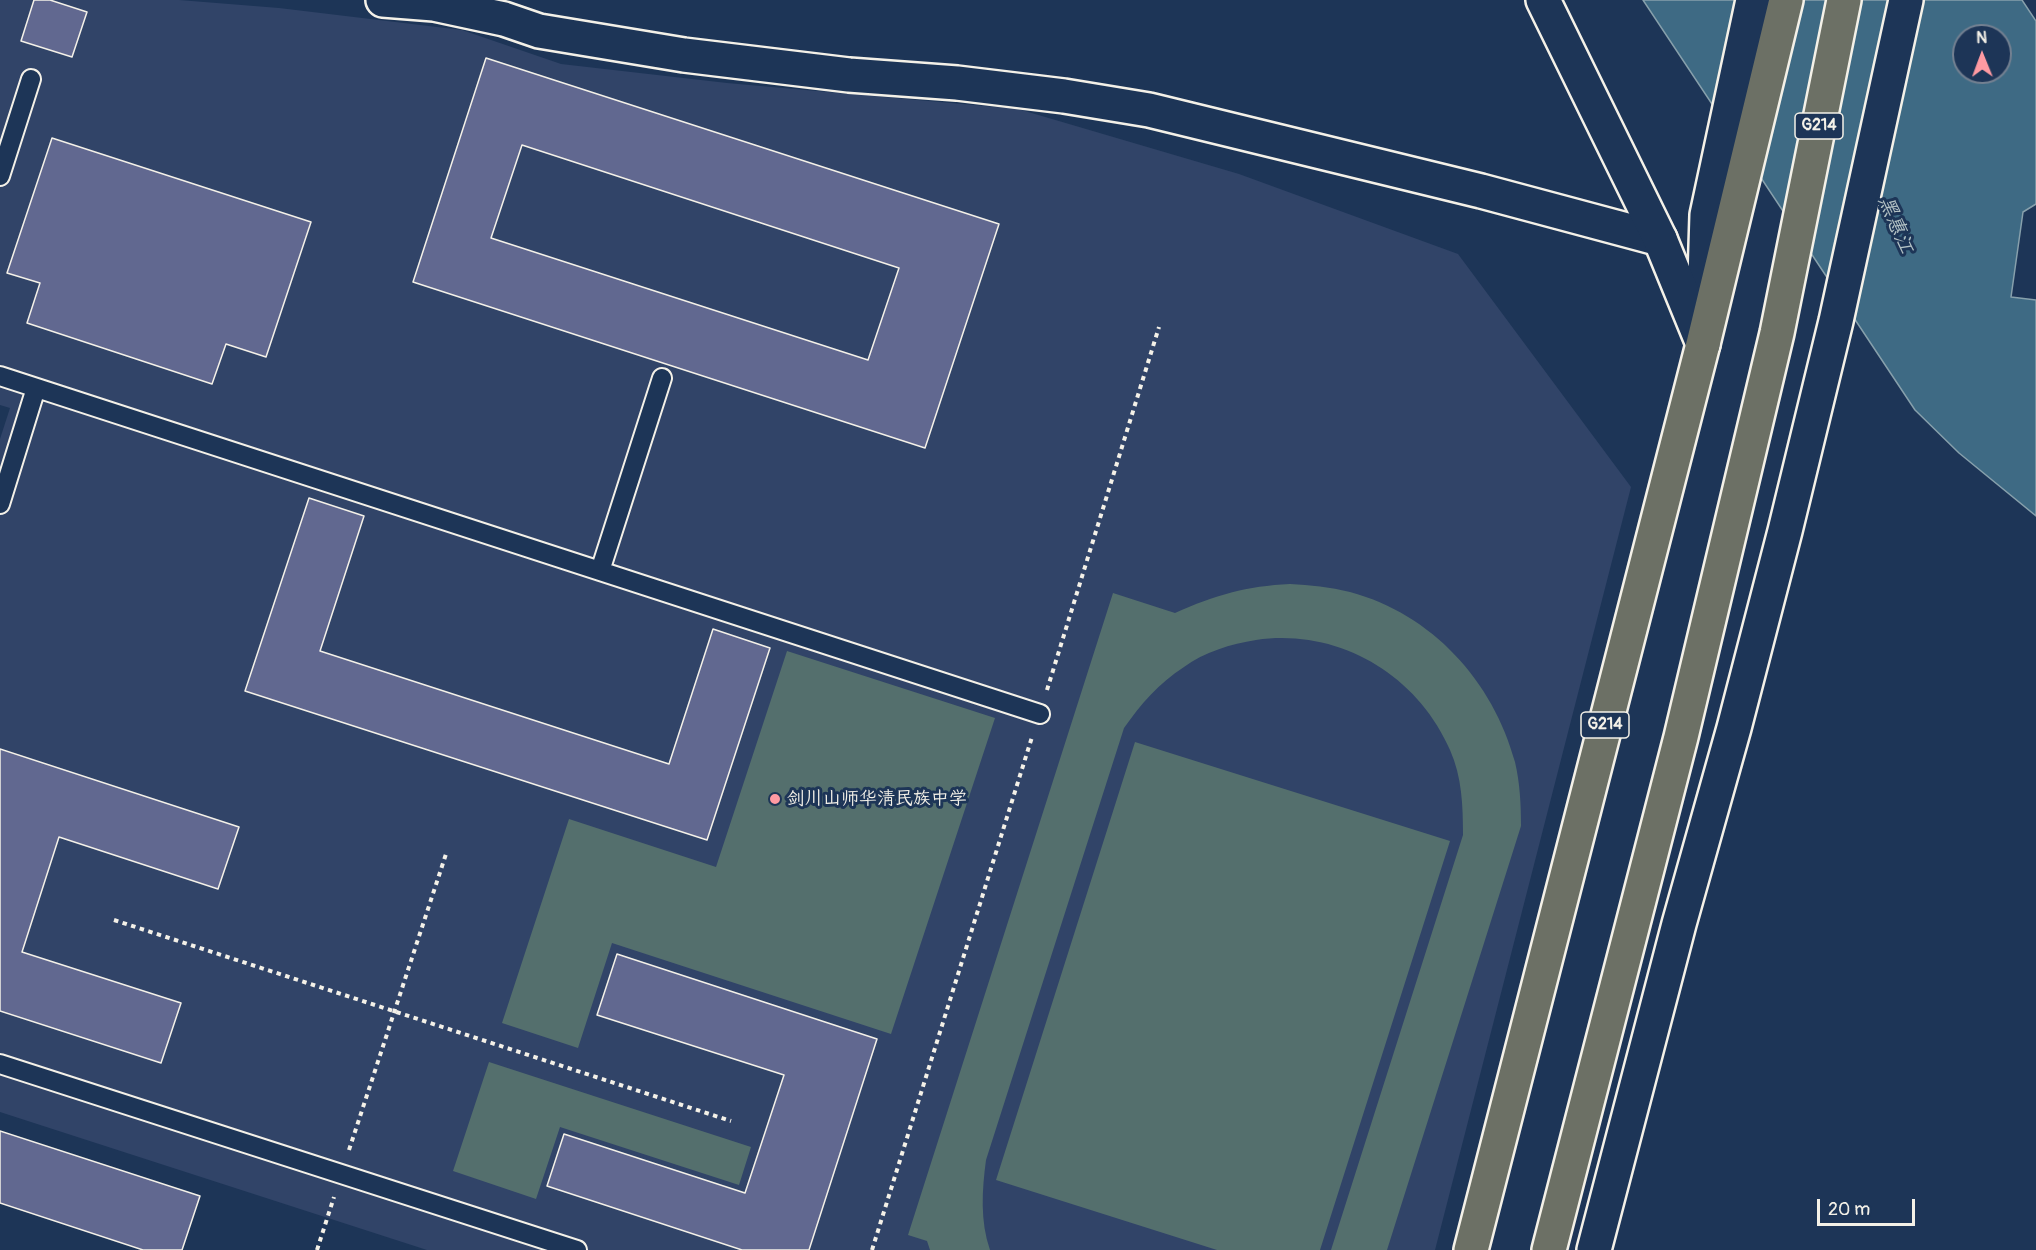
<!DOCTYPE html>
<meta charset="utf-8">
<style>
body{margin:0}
#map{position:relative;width:2036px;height:1250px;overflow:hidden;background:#1d3557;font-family:Pangolin,sans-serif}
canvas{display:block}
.north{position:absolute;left:1952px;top:24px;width:60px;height:60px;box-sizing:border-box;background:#1d3557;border:2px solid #738091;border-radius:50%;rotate:359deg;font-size:16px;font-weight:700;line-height:24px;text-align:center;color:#f4f1e8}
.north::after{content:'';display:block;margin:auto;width:21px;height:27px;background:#ff9aa2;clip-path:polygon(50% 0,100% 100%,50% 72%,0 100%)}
.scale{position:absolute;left:1817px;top:1199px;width:98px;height:27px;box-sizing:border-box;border:3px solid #f4f1e8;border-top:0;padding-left:8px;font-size:18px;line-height:21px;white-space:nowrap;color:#f4f1e8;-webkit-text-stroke:4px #1d3557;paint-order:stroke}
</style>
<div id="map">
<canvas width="2036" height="1250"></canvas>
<div class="north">N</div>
<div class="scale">20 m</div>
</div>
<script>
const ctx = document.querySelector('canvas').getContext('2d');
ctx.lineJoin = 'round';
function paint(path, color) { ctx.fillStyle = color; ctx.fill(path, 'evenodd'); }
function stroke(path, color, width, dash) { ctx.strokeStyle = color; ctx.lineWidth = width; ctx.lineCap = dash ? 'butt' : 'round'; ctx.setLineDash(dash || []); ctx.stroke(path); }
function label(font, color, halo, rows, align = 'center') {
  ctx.font = font + ' Pangolin,"LXGW WenKai TC",sans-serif'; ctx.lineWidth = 6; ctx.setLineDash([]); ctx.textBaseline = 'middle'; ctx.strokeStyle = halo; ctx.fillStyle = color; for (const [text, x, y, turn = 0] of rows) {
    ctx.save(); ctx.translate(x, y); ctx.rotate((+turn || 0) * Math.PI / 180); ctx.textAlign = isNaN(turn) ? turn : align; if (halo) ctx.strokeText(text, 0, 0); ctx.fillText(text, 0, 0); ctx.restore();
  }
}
paint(new Path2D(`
 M0,0H179L279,8L462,30L561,64L727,83L1018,109L1239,174L1458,254L1631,487L1435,1250H427L0,1112V439L10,408L0,405Z`), '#314468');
paint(new Path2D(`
 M1290,584C1310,585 1330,587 1350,592C1432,614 1493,681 1515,762C1520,783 1521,805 1521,826L1387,1250H1331L1463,835C1463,806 1462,777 1450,750C1417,674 1338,628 1256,640C1231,644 1204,652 1184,667C1159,683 1141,704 1124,728L986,1160C982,1190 980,1221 990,1250H930L927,1241L908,1235L1113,593L1175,613C1215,595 1247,586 1290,584Z
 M787,651L995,718L891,1034L612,943L578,1048L502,1023L569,819L716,867Z
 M1135,742L1450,841L1320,1250H1217L996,1180Z
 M489,1062L751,1147L739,1185L560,1127L536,1199L453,1171Z`), '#546f6d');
const water = new Path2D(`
 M1643,0H2022L2036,21V204L2023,212L2011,297L2036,300V516L1959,453L1915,410ZM1964,36H2000V72H1964Z`);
paint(water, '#3e6a84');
stroke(water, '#87a0ac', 1.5);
const building = new Path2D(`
 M34,0H50L87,12L72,57L21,41Z
 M486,58L999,224L925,448L413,282ZM522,145L899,268L868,360L491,238Z
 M52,138L311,222L266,357L226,344L212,384L27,323L40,283L7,273Z
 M309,498L364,516L320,651L669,764L713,629L770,648L707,840L245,691Z
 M0,749L239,827L218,889L59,837L22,952L181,1003L161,1063L0,1011Z
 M617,954L877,1039L809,1250H742L547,1186L564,1134L745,1193L784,1075L597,1015Z
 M0,1131L200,1196L182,1250H143L0,1203Z`);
paint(building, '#616890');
stroke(building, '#f4f1e8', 1.5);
const lane = new Path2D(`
 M0,176L31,79
 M0,376L1040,714
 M0,504L36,388
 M600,571L662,378
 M0,1064L577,1250`);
const street = new Path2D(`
 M383,0L434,4L504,19L539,31L684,55L849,75L957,83L1064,96L1149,110L1481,191L1660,239
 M1704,309L1707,215L1753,0
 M1594,1250L1679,924L1734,728L1785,531L1836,321L1906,0`);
const secondary = new Path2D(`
 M1543,0L1660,239L1703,344`);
const highway = new Path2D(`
 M1471,1250L1703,344L1786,0
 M1549,1250L1681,737L1777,333L1844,0`);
stroke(lane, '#f4f1e8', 22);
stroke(street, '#f4f1e8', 38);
stroke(secondary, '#f4f1e8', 38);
stroke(highway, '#f4f1e8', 38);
stroke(new Path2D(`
 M1047,690L1159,327
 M114,920L731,1121
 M349,1150L447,851
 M317,1250L334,1197
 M872,1250L1032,737`), '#f4f1e8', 4, [4.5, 4.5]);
stroke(lane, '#1d3557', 18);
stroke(street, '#1d3557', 33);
stroke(secondary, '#1d3557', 33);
stroke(highway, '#6c7065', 33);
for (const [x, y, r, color] of [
 [775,799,6,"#ff9aa2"]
]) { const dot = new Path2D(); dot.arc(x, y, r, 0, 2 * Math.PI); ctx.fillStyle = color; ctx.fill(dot); stroke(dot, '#1d3557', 2); }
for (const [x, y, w] of [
 [1819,126,48],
 [1605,725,48]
]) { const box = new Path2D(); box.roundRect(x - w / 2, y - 13, w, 26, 4.5); ctx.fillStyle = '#1d3557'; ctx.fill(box); stroke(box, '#f4f1e8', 1.5); }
label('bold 16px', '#f4f1e8', null, [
 ["G214",1819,126],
 ["G214",1605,725]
]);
label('18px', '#f4f1e8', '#1d3557', [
 ["剑川山师华清民族中学",787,799]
], 'left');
label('italic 20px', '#b4c2c5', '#1d3557', [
 ["黑惠江",1895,225,67]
]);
</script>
